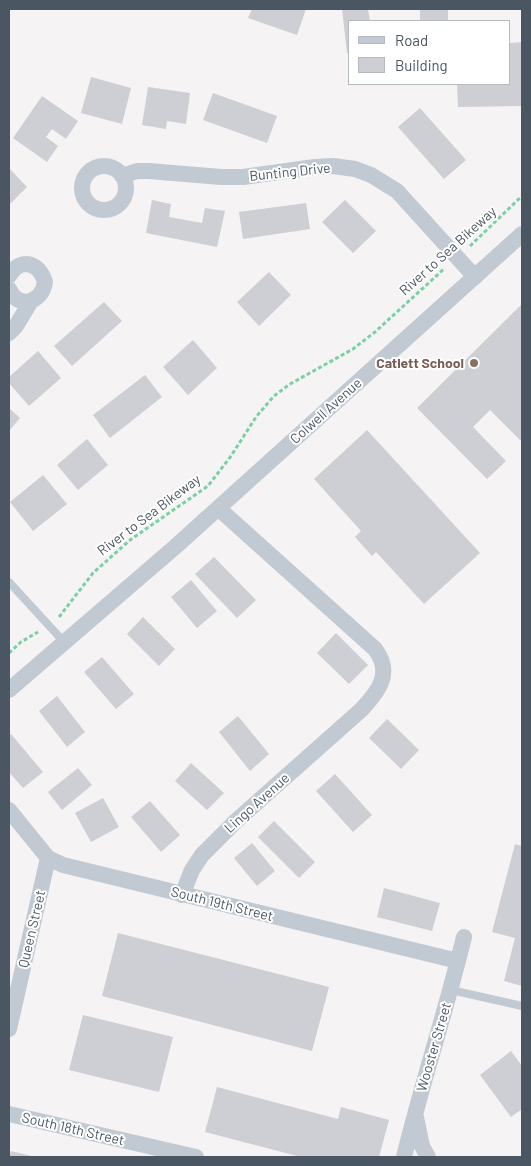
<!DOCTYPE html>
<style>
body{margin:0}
#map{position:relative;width:531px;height:1166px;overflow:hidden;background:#f5f3f3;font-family:Barlow,sans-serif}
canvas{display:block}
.frame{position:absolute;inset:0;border:10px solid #4a5661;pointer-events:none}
.legend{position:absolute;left:348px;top:20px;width:162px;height:65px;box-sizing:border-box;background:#fff;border:1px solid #b7bbc0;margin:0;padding:6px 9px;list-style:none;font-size:15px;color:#4a5661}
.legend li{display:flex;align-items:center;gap:10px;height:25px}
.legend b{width:25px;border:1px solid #b7bbc0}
</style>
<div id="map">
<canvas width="531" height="1166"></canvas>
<div class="frame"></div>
<ul class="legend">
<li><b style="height:6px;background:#c1cad2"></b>Road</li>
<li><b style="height:14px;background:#cdcfd5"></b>Building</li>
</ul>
</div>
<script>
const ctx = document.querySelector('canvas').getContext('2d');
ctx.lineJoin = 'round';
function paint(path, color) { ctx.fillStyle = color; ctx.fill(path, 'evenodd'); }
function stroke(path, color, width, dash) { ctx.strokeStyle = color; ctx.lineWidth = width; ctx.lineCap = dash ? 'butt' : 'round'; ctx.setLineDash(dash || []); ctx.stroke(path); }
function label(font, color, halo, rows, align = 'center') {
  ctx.font = font + ' Barlow,sans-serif'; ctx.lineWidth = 4; ctx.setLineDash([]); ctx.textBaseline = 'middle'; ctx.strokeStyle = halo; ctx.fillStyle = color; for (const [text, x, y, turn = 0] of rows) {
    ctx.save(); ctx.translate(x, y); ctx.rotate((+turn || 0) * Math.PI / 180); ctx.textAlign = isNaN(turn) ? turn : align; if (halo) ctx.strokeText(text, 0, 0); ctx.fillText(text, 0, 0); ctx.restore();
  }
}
paint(new Path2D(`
 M252,9H306L297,35L248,18Z
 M342,9H368L370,21H350V53H347Z
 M420,9H448V21H420Z
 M522,42V106L458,107L457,84H510V43Z
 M91,77L131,88L122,124L81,113Z
 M148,87L190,93L186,124L167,121L166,129L142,125Z
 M213,93L277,116L267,143L203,120Z
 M42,96L78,121L66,139L52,129L46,137L58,146L47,162L13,138Z
 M420,108L466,160L444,179L398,127Z
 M9,168L27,187L9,205Z
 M152,200L171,204L169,217L202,223L205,208L225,211L217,247L146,233Z
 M345,200L376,231L353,253L322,222Z
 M306,203L310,229L243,239L239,212Z
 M269,272L291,295L259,326L237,302Z
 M104,302L122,321L72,366L54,346Z
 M522,304V439L520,440L490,410L473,427L506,461L487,479L417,408Z
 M193,340L217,368L188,395L163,367Z
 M38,351L61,378L29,406L9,383V377Z
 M145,375L162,397L110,438L93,415Z
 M9,408L20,418L9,431Z
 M367,430L480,553L424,604L376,552L372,556L355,537L361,531L314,479Z
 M87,439L108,465L78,490L57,465Z
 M43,475L67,504L33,531L10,502Z
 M214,557L256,600L237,618L195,574Z
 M191,580L217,611L197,628L171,597Z
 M143,617L175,649L159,666L127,634Z
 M336,633L368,665L349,684L317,653Z
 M102,657L134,694L116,709L84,672Z
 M57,696L85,732L67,747L39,711Z
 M238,716L269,754L250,771L219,732Z
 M387,719L419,750L401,769L369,738Z
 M11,734L43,772L23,788L9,772V736Z
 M191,763L224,793L207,810L175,781Z
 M78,768L92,785L62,810L48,792Z
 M335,774L372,815L353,832L316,791Z
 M103,798L119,827L91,842L75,813Z
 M150,801L180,835L161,852L131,817Z
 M274,821L315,862L299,878L258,837Z
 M252,843L275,871L257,886L234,858Z
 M515,844L522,846V986L504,981L515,938L492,932Z
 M384,888L440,903L432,931L377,917Z
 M118,933L329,987L312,1051L102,996Z
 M83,1015L173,1037L159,1092L69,1070Z
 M511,1051L522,1066V1109L511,1117L480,1075Z
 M217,1087L338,1119L341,1107L389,1120L379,1157H301L205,1132Z
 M11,1151L36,1157H9Z`), '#cdcfd5');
stroke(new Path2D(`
 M470,246L522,196
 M59,617L93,573L130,540L208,486L231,456L256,417L274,396L290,384L353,349L375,332L445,268
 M9,653L21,642L38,632`), '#7ad0a6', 3, [4, 2.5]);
stroke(new Path2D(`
 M9,582L64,642
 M451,990L522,1006`), '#c1cad2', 8);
stroke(new Path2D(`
 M82 188a22 22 0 1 1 44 0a22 22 0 1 1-44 0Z
 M122,176L137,171H149L221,177H243L315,167L333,166L355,169L371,175L397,191L475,277
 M9,276C20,257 39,262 45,282C42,303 18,310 9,289
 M9,333L16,326L31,301
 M9,690L175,547L522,234
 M9,810L48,858L63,865L458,961
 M182,895L192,870L202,855L236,821L361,710C379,691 393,673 375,649L218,508
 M9,1029L48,858
 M9,1114L196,1157
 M416,1117L422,1146L428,1157
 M404,1157C422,1083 446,1011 464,937`), '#c1cad2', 16);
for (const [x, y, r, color] of [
 [474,363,5,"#8d6e63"]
]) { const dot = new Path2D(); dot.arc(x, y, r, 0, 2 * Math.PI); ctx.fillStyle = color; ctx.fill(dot); stroke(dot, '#fff', 2); }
label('14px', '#4a5661', '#fff', [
 ["Bunting Drive",290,172,-6],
 ["River to Sea Bikeway",448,251,-42],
 ["Colwell Avenue",326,411,-42],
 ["River to Sea Bikeway",149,515,-37],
 ["Lingo Avenue",257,803,-42],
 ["South 19th Street",222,904,14],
 ["Queen Street",32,929,-77],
 ["Wooster Street",434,1047,-74],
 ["South 18th Street",73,1129,13]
]);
label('bold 14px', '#785e54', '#fff', [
 ["Catlett School",464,363]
], 'right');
</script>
